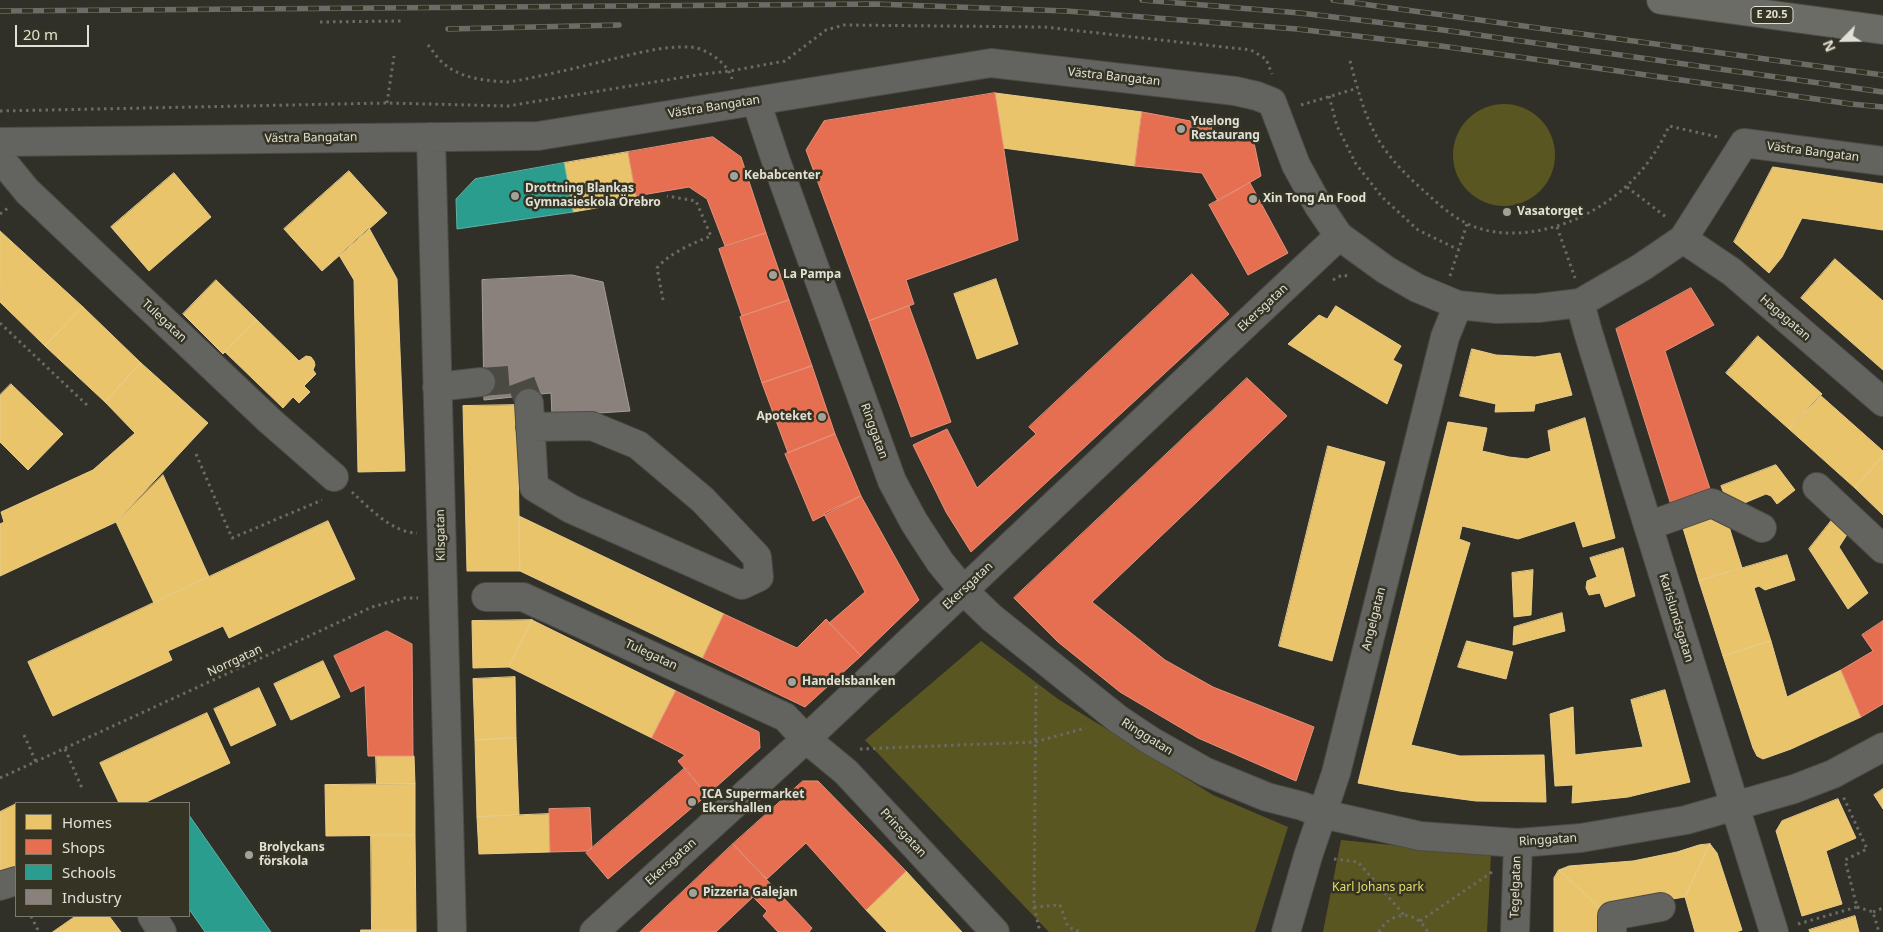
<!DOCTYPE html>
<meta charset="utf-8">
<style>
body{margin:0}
#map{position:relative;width:1883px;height:932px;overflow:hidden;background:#313028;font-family:"Noto Sans",sans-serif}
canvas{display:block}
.legend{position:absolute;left:15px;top:802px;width:175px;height:115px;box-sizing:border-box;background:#353424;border:1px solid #7a796b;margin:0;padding:6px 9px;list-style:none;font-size:15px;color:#e1e0d6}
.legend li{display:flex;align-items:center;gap:10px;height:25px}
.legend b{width:25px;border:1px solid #7a796b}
.north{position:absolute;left:1818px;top:15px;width:50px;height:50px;-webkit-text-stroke:4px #353424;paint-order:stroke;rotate:247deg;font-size:14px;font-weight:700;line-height:20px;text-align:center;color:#e1e0d6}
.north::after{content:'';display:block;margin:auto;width:18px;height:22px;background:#e1e0d6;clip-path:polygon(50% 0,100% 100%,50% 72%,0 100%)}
.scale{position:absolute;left:15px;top:25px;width:74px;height:22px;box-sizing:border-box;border:2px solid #e1e0d6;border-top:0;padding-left:6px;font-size:15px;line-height:18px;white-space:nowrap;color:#e1e0d6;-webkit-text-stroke:4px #353424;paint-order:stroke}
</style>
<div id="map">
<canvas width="1883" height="932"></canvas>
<ul class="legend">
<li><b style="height:14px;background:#e9c46a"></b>Homes</li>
<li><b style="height:14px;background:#e76f51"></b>Shops</li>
<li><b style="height:14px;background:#2a9d8f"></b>Schools</li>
<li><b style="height:14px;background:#8a817c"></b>Industry</li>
</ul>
<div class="north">N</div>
<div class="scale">20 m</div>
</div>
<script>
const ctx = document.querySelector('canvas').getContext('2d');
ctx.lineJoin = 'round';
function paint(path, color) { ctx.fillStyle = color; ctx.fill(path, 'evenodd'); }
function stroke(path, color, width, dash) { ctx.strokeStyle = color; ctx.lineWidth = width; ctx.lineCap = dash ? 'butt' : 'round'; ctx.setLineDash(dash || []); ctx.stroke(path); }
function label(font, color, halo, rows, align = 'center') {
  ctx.font = font + ' "Noto Sans",sans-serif'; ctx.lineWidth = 5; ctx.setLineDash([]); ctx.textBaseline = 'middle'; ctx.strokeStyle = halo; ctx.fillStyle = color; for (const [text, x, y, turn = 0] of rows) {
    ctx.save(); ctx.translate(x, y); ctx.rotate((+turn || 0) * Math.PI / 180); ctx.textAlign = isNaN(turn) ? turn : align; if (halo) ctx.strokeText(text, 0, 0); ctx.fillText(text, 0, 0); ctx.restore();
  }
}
paint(new Path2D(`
 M1453 155a51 51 0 1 1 102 0a51 51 0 1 1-102 0Z
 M981,641L1058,699L1213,795L1288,827L1255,932H1049L865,740Z
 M1341,840L1491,855L1487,932H1323Z`), '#5a5622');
const homes = new Path2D(`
 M995,93L1142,112L1135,166L1003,148Z
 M628,152L637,201L573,212L564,163Z
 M1773,167L1883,184V230L1802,218L1782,257L1769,273L1734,242Z
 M349,171L387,213L322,271L284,229Z
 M174,173L211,217L149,271L111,227Z
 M369,228L397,279L405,471L358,472L354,280L339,255Z
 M0,231L83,307L45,346L0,302Z
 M1835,259L1883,301V370L1801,298Z
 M996,279L1018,344L977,359L954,294Z
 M216,280L257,320L223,354L183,314Z
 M1336,306L1401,346L1393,360L1402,365L1387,404L1288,344L1319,315L1327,319Z
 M83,307L141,363L105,402L45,346Z
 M257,320L299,361L306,356L311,357L314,361L315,365L313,370L316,374L304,386L310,392L299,403L293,397L283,408L225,352Z
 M1758,336L1822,394L1789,429L1726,373Z
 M1472,349L1496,355L1535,357L1560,353L1572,395L1535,404L1534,411L1495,412L1496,404L1460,396Z
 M141,363L208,423L116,522L0,576V524L4,522L1,512L93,470L135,433L105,402Z
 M11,384L63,434L28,470L0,442V395Z
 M1820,395L1883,451V456L1855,488L1789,429Z
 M517,405L520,571H467L463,406Z
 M1585,418L1615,538L1583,547L1575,521L1518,539L1462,526L1459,539L1470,543L1411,745L1460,756L1544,755L1546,802L1476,801L1400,791L1358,783L1448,422L1487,428L1482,451L1509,457L1527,459L1551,451L1548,431Z
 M1328,446L1385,462L1332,661L1279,646Z
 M1883,456V515L1855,488Z
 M1776,465L1795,490L1777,504L1771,496L1766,494L1730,509L1721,486Z
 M163,475L209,577L154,603L116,522Z
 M1725,514L1742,568L1699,581L1683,528Z
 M519,516L724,614L703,658L520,571Z
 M1832,520L1848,533L1839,547L1868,593L1848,609L1809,549Z
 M328,521L355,579L229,638L223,626L168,651L172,660L53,716L28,662Z
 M1623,548L1635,596L1605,607L1600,593L1589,595L1586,588L1587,581L1597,577L1590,558Z
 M1787,555L1795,580L1765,590L1759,586L1754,588L1771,641L1723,656L1699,581Z
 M1533,570L1531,615L1514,617L1512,573Z
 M1562,613L1565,631L1513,645L1514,627Z
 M532,620L509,667L473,668L472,621Z
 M532,620L676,691L652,738L509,667Z
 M1467,641L1513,652L1506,679L1458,667Z
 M1771,641L1787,697L1841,670L1861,717L1791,749L1763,759L1757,756L1753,748L1723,656Z
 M323,661L340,697L291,720L274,684Z
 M515,677L516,738L475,740L473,679Z
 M259,688L276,725L231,746L214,709Z
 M1665,690L1690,782L1628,797L1572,803L1573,785L1555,786L1550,714L1573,707L1575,755L1643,747L1631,700Z
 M207,713L230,763L144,803H119L100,763Z
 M516,738L519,815L477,817L475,740Z
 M376,756H414L415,784H377Z
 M415,784V835L326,836L325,785Z
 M1883,789V809L1874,795Z
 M1838,799L1856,838L1826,851L1842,904L1802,916L1776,831L1782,821Z
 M16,804V871L0,879V812Z
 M549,814L550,852L479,854L477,817Z
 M371,835H415L416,930H372Z
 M1710,844L1717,853L1742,930L1736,932H1695L1685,897Z
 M1710,844L1685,897L1602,910L1559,870L1569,866L1633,861L1677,852L1699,845Z
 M1559,870L1602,910V932H1554V878Z
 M906,871L962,932H887L866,910Z
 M76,916H109L121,932H53Z
 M1855,916L1859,932H1810L1809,930Z
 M361,930H416V932H361Z`);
paint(homes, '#e9c46a');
stroke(homes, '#e7cc8a', 1);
const shops = new Path2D(`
 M995,93L1018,240L906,280L914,304L869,321L806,150L824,121Z
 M1142,112L1212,125L1211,132L1253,138L1261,176L1218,201L1202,173L1135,166Z
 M713,137L741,157L766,233L725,246L707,199L689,187L636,196L628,152Z
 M1250,183L1288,253L1248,275L1209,205Z
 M766,233L789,300L742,316L719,249Z
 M1192,274L1229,314L971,552L946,512L913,445L947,429L977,488L1036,434L1029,427Z
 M1691,288L1714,325L1665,351L1711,492L1671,505L1616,329Z
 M789,300L812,366L762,383L740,317Z
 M909,306L951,422L911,437L869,321Z
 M812,366L835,434L788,453L762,383Z
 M1247,378L1287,416L1092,602L1165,660L1213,687L1314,727L1296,781L1198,738L1120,692L1058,642L1014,598Z
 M835,434L861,496L813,521L785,454Z
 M861,496L919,600L861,656L829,623L865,592L824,514Z
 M724,614L797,648L826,619L861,656L805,707L703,658Z
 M1883,621V704L1861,717L1841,670L1873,651L1862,635Z
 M387,631L412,644L413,756H368L365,685L351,692L334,656Z
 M676,691L759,732L760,748L707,795L678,761L685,755L652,738Z
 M685,768L707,795L608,879L586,853Z
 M803,781H818L906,871L866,910L806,843L767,879L733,844Z
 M590,808L592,848L588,851L550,852L549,809Z
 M733,844L812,928L809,932H778L763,916L767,911L753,897L716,932H640Z`);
paint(shops, '#e76f51');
stroke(shops, '#e59179', 1);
const schools = new Path2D(`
 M564,163L573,212L457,229L456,199L475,179Z
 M189,815L256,911L271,932H205L189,909Z`);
paint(schools, '#2a9d8f');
stroke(schools, '#61b1a4', 1);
const industry = new Path2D(`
 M572,275L603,282L630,411L552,416L551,393L484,400L482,280Z`);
paint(industry, '#8a817c');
stroke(industry, '#a49e97', 1);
stroke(new Path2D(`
 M481,382L520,379L529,403`), '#4b4a42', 28, [28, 14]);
const minor = new Path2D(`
 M756,101L776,161L892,481L914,522L940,562L963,590L992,618L1118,719L1151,741L1206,772L1267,797L1302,806L1323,814L1420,836L1518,843L1581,838L1686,820L1794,789L1833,774L1883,747
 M431,137L452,932
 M0,142L538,136L991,63L1235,91L1257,96L1272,102L1296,165L1318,205L1339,236L1386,270L1417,288L1458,305L1497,309L1538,308L1580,303L1642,267L1683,239L1744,143L1883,161
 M0,158L27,191L270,421L334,477
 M1683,239L1732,272L1883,402
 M1580,303L1588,332L1774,932
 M437,387L481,382
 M529,403L534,487L571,509L742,585L759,577L757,557L703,500L638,445L592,426L530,427
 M1817,487L1883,549
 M1648,526L1712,503L1762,528
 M486,597H523L785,717L806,739L846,772L995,932
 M0,886L16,881
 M152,916L162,932
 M594,932L806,739L1339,236
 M1286,932L1308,856L1336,773L1445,337L1458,305
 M1515,932L1518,843
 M1612,932V916L1661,907`);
const major = new Path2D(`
 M1661,0L1883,30`);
stroke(minor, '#4c4b45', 30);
stroke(major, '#4c4b45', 30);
stroke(new Path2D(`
 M320,22L402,21
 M428,45C433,51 437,58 443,63C461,79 487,81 509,82C544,76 579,67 613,59C638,53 663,46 689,47C705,47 728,63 732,79
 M1350,61C1357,87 1364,115 1378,139C1390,159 1406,175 1423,190C1436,202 1451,216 1468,224C1506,242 1557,231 1592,211C1626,192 1653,163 1669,126L1718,137
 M1329,96L1337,126L1356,164L1382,197L1418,230L1459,250
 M387,103L394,56
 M1301,105L1358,88
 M0,111L387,103L508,106L703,74L730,71L785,61L826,30L844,25L1044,27L1251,50L1266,59L1272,74
 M1627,187L1666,217
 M0,214L8,208
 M1557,227L1575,278
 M1450,276L1467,224
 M1333,280L1342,275L1348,276
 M663,300L657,268C668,254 695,242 711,236L696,201L667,196
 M0,323L88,406
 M196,454L232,538L322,500
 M352,492C369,508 393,533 417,533
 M1036,686L1034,907L1040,932
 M24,735L36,762
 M65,749L82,788
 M860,749L1035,742L1086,728
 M0,778L372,607L405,598H418
 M1334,859L1358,862L1404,915
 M1034,907L1060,905L1068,927L1080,932
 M1857,907L1873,912L1879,932
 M1873,912L1883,908
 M31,916L39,932
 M1420,921L1492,872
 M1798,924L1857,907L1845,860L1867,849L1843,796
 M1379,932C1386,917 1407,909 1420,922C1423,924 1426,929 1428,932`), '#6a6a66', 3, [2.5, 4]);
stroke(minor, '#636360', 28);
stroke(major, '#6c6c67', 28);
const rail = new Path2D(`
 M1142,0L1300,13L1443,30L1883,92
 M1333,0L1883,75
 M0,11L875,4L1066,11L1297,29L1441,46L1851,104L1883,107
 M448,29L619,25`);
stroke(rail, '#6c6c66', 5.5);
stroke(rail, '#353424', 4, [11]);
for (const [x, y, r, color] of [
 [1181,129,5,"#a3a299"],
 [734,176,5,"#a3a299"],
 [515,196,5,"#a3a299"],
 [1253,199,5,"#a3a299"],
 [1507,212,5,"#a3a299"],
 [773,275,5,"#a3a299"],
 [822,417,5,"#a3a299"],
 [792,682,5,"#a3a299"],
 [692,802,5,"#a3a299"],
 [249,855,5,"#a3a299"],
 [693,893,5,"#a3a299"]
]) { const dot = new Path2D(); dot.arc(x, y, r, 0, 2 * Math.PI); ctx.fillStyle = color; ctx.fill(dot); stroke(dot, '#353424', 2); }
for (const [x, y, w] of [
 [1772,15,42]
]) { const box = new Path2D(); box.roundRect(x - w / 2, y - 8.5, w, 17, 4); ctx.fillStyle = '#353424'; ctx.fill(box); stroke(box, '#e1e0d6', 1); }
label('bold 11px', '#e1e0d6', null, [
 ["E 20.5",1772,15]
]);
label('12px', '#e1e0d6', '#353424', [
 ["Västra Bangatan",1114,77,6],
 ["Västra Bangatan",714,107,-9],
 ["Västra Bangatan",311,138,-1],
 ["Västra Bangatan",1813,152,7],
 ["Ekersgatan",1263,308,-43],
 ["Hagagatan",1785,318,41],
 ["Tulegatan",164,321,43],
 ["Ringgatan",874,431,70],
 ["Kilsgatan",441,535,-91],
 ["Ekersgatan",968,586,-43],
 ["Karlslundsgatan",1676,618,73],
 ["Angelgatan",1374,619,-76],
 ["Tulegatan",651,655,25],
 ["Norrgatan",235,661,-25],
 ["Ringgatan",1147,737,32],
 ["Prinsgatan",903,833,47],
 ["Ringgatan",1548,840,-4],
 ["Ekersgatan",671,862,-42],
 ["Tegelgatan",1516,887,-88]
]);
label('bold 12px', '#e1e0d6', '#353424', [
 ["Yuelong",1191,122],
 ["Restaurang",1191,136],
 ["Kebabcenter",744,176],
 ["Drottning Blankas",525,189],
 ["Gymnasieskola Örebro",525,203],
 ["Xin Tong An Food",1263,199],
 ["Vasatorget",1517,212],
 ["La Pampa",783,275],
 ["Apoteket",812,417,"right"],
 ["Handelsbanken",802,682],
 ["ICA Supermarket",702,795],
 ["Ekershallen",702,809],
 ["Brolyckans",259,848],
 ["förskola",259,862],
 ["Pizzeria Galejan",703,893]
], 'left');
label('12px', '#e5dd6a', '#353424', [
 ["Karl Johans park",1378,888]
]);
</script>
